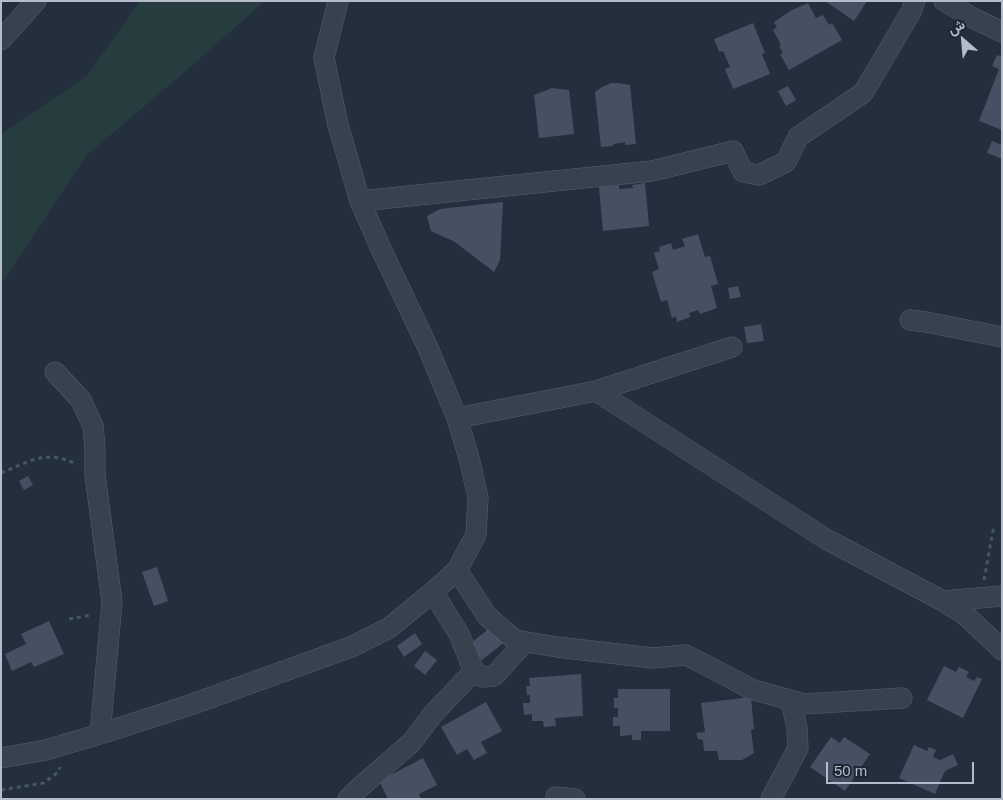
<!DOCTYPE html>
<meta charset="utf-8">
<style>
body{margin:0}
#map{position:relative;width:1003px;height:800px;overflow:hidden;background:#242f3e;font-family:Helvetica,Vazirmatn,sans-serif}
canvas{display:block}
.frame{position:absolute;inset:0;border:2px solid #b4bcc9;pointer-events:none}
.north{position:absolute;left:938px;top:15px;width:50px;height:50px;-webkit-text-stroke:4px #1d2633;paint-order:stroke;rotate:333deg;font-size:14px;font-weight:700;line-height:20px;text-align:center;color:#b4bcc9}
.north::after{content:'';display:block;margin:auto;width:18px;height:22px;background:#b4bcc9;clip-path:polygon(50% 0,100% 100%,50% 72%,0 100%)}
.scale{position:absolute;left:826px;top:762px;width:148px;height:22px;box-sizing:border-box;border:2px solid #b4bcc9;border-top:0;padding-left:6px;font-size:15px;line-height:18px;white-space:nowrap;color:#b4bcc9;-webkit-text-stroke:4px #1d2633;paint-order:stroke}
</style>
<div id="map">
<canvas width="1003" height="800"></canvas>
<div class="frame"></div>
<div class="north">ش</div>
<div class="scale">50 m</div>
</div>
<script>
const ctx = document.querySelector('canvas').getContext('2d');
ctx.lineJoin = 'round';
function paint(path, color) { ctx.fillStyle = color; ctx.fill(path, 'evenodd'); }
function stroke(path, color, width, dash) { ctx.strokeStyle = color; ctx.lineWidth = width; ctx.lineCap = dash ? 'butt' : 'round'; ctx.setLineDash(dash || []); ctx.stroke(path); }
paint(new Path2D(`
 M140,1H265L195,63L86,156L1,285V134L87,76Z`), '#263c3f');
paint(new Path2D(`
 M825,1H867L854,21Z
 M808,3L816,18L823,15L829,25L832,23L842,40L789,70L780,54L783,53L779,46L781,45L773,30L777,27L774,22L792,10Z
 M753,23L765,53L762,54L770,74L733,89L725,69L730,67L723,51L719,52L714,39Z
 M997,55L1002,57V130L979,121L999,69L992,66Z
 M611,83H618L630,85L636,144L625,145V142L613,144V146L601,147L595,92L602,87Z
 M788,86L796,100L786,106L778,91Z
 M552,88L569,90L574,134L539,138L534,95Z
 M992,141L1002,145V159L987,153Z
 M645,183L649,226L603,231L599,187L619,185V189L633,188L632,185Z
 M503,202L500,260L494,272L455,242L431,231L427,216L440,209Z
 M698,234L705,257L710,256L718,284L711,286L717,308L700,314L698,310L689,313L690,317L677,322L676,316L672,318L667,300L661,302L652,272L659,269L654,253L660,251L659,247L671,243L673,250L685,246L682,239Z
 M738,286L741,297L730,299L728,288Z
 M761,324L764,341L747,343L744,327Z
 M28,476L33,485L24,490L19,481Z
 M157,567L168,601L154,606L142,572Z
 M49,621L64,654L34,667L31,662L12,671L5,654L26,644L21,634Z
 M493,625L506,641L482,660L470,644Z
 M415,633L422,644L404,657L397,646Z
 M425,651L437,660L425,675L414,666Z
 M944,666L956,672L959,667L969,672L966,677L974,681L977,677L982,679L963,718L927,700Z
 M581,674L583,716L555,718L556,726L544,727L543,721H532V714L524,715L523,703H530V695H527L526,686H530L529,678Z
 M618,689H670V731H641V740H632V735L620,736V726H613V717H618V708H614V698H618Z
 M751,697L754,729L751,730L754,753L742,760H719L717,751H704L703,740L698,739L696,733L705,732L701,703Z
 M486,702L502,731L481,742L487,753L474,760L467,749L457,755L441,727Z
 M831,737L840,743L844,737L870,754L845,791L810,767Z
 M914,745L927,751L929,747L936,750L933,757L940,760L953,754L958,765L945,771L935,794L899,778Z
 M423,758L437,785L419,794L421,799H388L379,781Z`), '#455162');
const minor = new Path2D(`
 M944,1L973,18L1002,32
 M1,40L36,1
 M360,201L652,171L733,151L743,172L759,175L786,162L798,137L863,93L911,12L915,1
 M910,320L926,322L1002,337
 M55,372L81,400L93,426L95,448V475L112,602L100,734
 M596,391L826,539L943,601L964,614L994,642L1002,650
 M457,418L596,391L732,347
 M457,570L487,616L515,640L557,647L653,658L686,655L725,675L751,689L804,704L902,698
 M943,601L1002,596
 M474,671L482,677L494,676L525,642
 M1,758L46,750L100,734L190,705L351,647L389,628L433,592L457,570L476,535L478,497L469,458L457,418L428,348L382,251L360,201L338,125L324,58L338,1
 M556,797L575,799
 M348,799L358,789L412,742L433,714L474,671L459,634L433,592
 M771,799L798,748L797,728L791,701`);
stroke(minor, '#565f6c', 21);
stroke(new Path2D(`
 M1,473C29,462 47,448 77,465
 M984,580L994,525
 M69,619L91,615
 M1,790L44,783L58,772L60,767`), '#44595c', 3, [4, 4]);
stroke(minor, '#38414e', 20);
</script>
